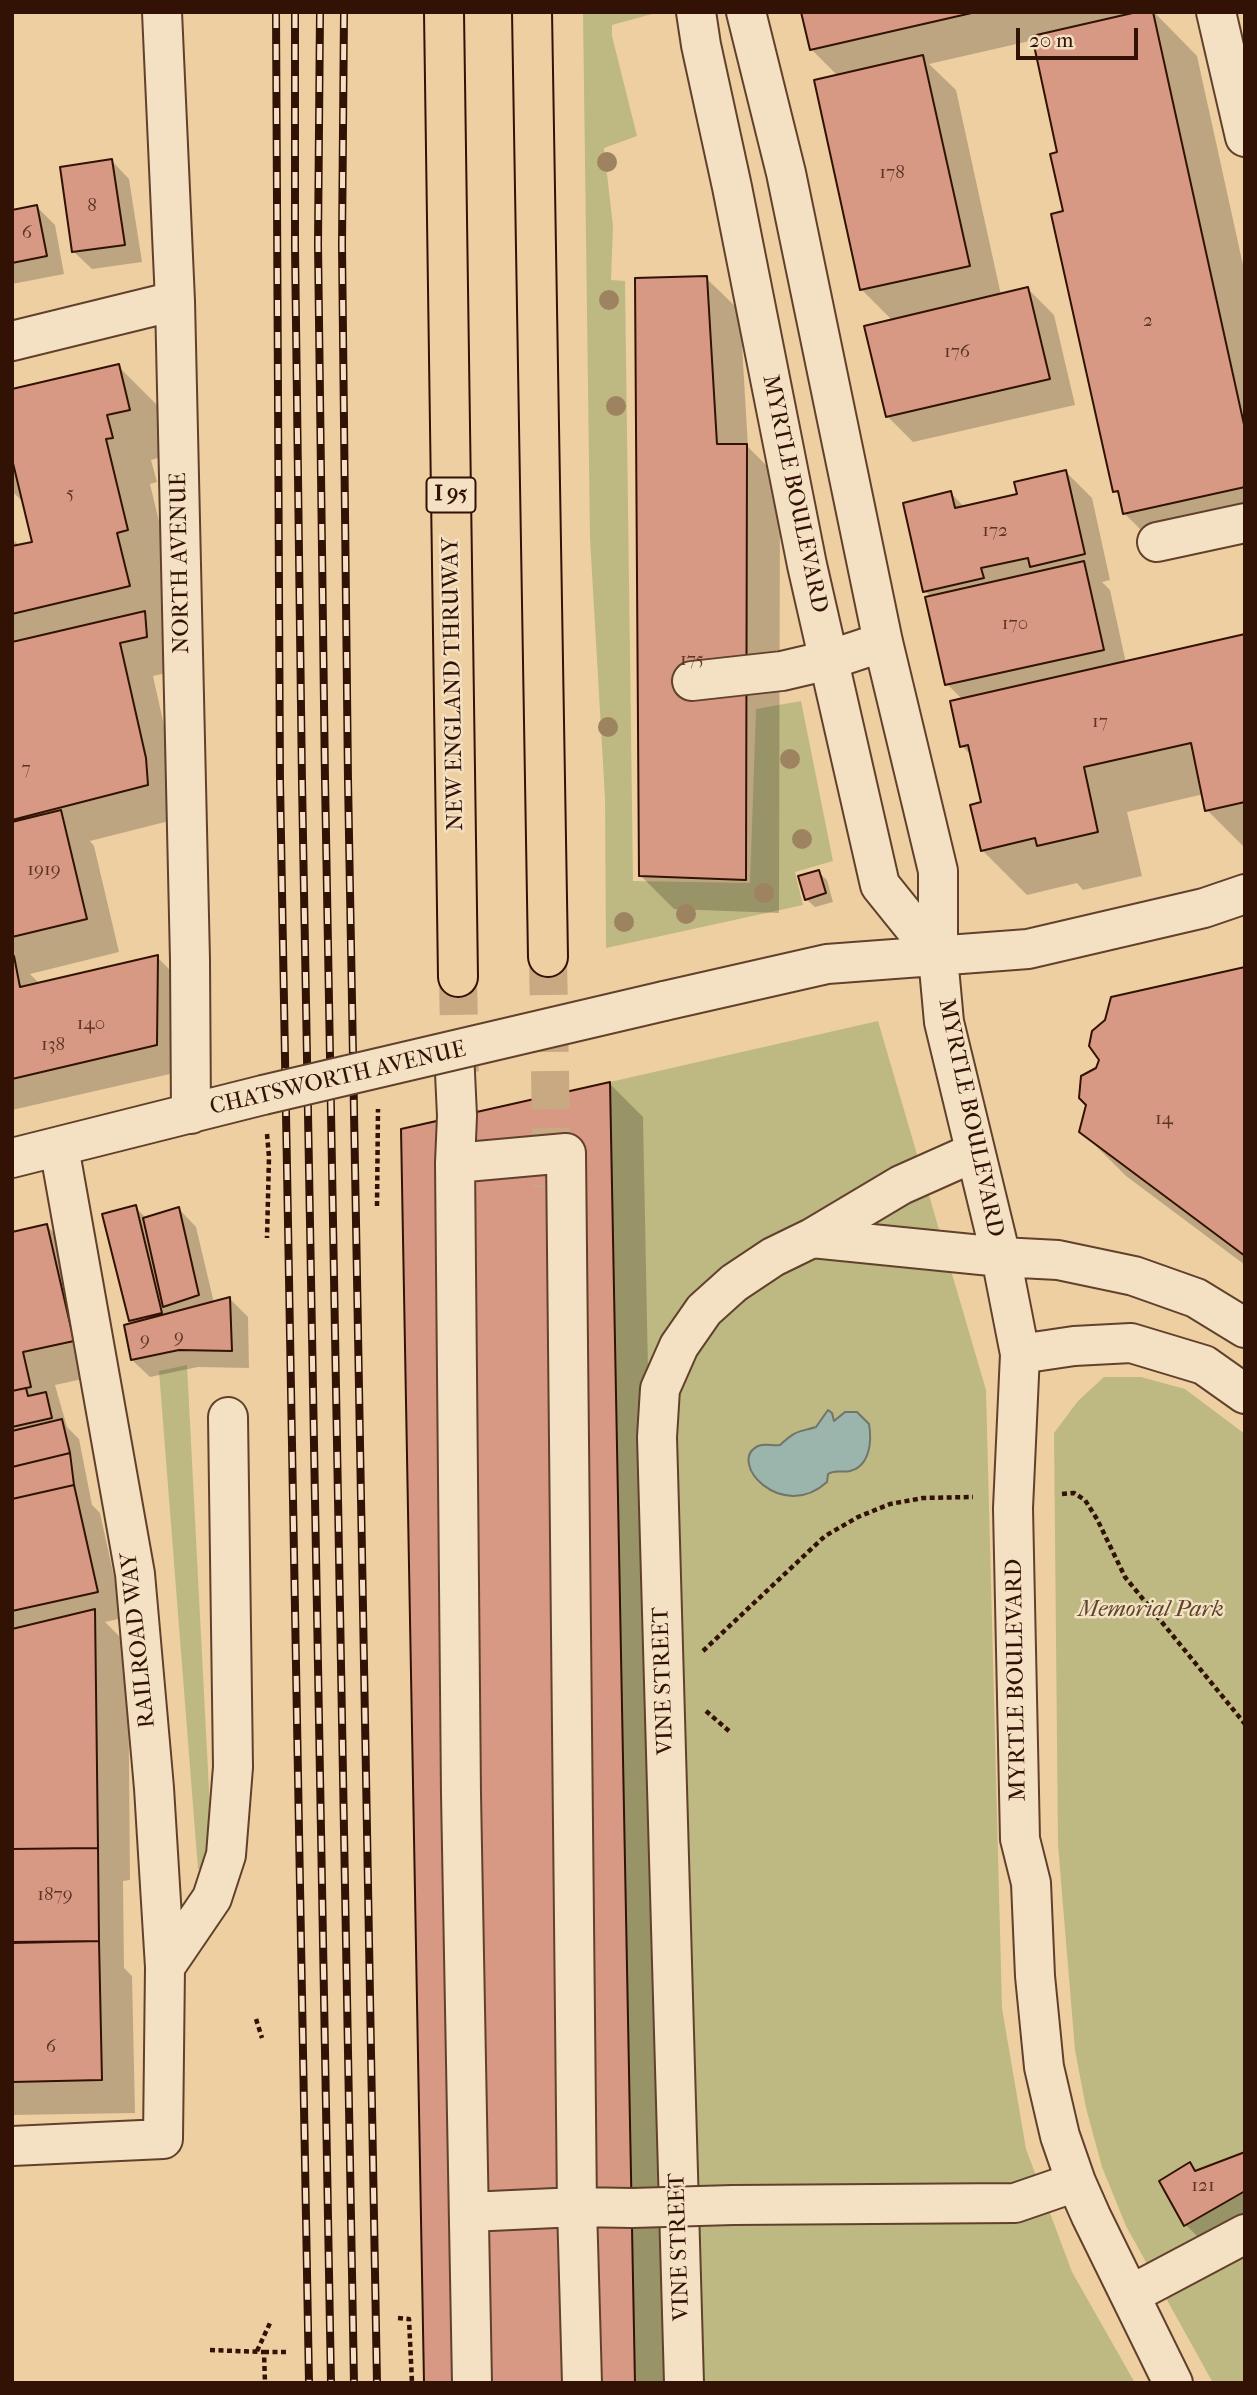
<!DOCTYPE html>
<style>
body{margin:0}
#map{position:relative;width:1257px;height:2395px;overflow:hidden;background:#eecfa2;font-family:"IM FELL French Canon",serif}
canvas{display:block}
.frame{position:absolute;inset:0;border:14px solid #321204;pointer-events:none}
.scale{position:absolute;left:1016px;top:28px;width:122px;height:32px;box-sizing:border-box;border:4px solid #321204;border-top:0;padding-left:9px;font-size:21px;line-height:24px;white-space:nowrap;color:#321204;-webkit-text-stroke:5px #f4e0c3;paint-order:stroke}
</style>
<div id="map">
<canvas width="1257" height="2395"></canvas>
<div class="frame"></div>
<div class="scale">20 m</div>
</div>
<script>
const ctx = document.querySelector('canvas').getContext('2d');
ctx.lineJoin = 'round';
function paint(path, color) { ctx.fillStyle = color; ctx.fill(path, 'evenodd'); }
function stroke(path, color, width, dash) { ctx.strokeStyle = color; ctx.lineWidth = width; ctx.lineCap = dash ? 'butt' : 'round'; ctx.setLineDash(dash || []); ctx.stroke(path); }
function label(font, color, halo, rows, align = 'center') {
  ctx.font = font + ' "IM FELL French Canon",serif'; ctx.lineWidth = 5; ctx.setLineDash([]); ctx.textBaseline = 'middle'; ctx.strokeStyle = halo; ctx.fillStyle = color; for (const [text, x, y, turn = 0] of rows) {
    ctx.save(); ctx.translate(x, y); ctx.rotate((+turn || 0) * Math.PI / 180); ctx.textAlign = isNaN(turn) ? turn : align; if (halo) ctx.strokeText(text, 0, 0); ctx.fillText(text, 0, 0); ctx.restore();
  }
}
paint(new Path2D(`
 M583,12H652V14L612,25V36L637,136L604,148L613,226L611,280L625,281L633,881L750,883L756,709L801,701L833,861L795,872L803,905L606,948L605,798L590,538Z
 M878,1021L986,1390L1002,2008L1026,2149L1072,2272L1135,2383H635L610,1082Z
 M187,1365L213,1867L198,1869L159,1371Z
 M1104,1377H1141L1185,1389L1245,1434V2383H1213L1126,2226L1102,2167L1086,2108L1075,2050L1058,1845L1054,1433L1078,1401Z`), '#beb982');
const water = new Path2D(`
 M828,1410L832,1413L834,1421L845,1412H857L869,1424C872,1441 870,1466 850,1471C841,1473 836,1469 828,1474L827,1482C782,1523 726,1462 758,1446C765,1443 773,1446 780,1445C796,1430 796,1433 816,1427Z`);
paint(water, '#9bb5ad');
stroke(water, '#717469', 2);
paint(new Path2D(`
 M802,12H1154L1197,56L1245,274V541L1169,558L1124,513L1121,498L1115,491L1065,212L1059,154L1034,40L929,64L956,90L1001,295L1028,289L1054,315L1075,405L913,442L887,416L893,321L862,290L838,76L811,49Z
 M112,161L129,179L142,262L92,269L74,252Z
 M37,207L55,225L64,274L12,284V212Z
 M706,278L740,311L748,447L780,479L779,913L674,909L641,876Z
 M118,366L163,411L173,454L151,460L157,482L150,484L172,575L161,578L174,630L180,670L153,676L179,793L181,818L90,841L94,846L119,952L30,974L40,984L157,957L183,983V1071L12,1110V539L20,546L34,543L24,503L12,491V391Z
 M1066,472L1092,498L1110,580L1102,582L1110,590L1126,663L1245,636V848L1207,810L1204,794L1127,812L1142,876L1083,890L1077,883L1027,895L982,850L983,803L973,757L962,746L963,700L947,684L931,597L925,591L951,493L965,508L1019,495Z
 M818,872L827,880L833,902L815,907L806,899Z
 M1245,969V1265L1126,1176L1081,1131Z
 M610,1084L643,1117L668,2383H426Z
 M135,1207L146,1218L179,1209L196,1227L214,1303L230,1299L248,1317L249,1368L198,1367L150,1377L132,1360L134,1324L131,1320Z
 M47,1226L80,1259L106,1374L55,1385L67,1427L79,1439L92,1505L100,1513L123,1618L105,1622L128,1645L130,1880L123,1881L124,1968L132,1976L135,2113L12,2115V1234Z
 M1245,2154V2218L1203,2242L1185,2224L1190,2164L1197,2172Z`), '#0003');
const building = new Path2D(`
 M801,12H976L810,50Z
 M1137,12H1153L1245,429V487L1123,514L1118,491L1113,492L1051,214L1063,211L1050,154L1057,152L1032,36Z
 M923,55L970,266L860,290L814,80Z
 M112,159L125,245L72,252L60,167Z
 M37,205L47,256L12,263V210Z
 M707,276L717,444H747L746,880L639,876L635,278Z
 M1028,287L1050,379L886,417L864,326Z
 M119,364L130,410L107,415L113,438L106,439L128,530L117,533L130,586L12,614V546L32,542L12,459V389Z
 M1066,470L1085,554L1030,567L1028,558L981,568L984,578L923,592L903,503L951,491L955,508L1017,494L1014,482Z
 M1084,561L1104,650L945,685L925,597Z
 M145,611L147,637L120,643L146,758L148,785L12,820V642Z
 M1245,634V802L1205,811L1191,743L1084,767L1098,832L1037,846L1035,838L981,851L970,805L981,802L968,745L960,747L950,701Z
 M61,810L87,919L12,937V822Z
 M819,870L826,893L805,900L798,876Z
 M158,955L157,1045L12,1079V957L14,956L20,987Z
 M1245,967V1256L1079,1132L1086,1105L1079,1098L1081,1076L1096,1068L1099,1060L1089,1046L1092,1031L1105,1020L1111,997Z
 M610,1082L635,2383H424L401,1129Z
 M136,1205L162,1313L129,1321L102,1214Z
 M179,1207L199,1295L163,1307L143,1218Z
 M47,1224L74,1341L23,1352L31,1387L12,1391V1232Z
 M230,1297L232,1351L179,1350L131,1360L124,1325Z
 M26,1388L28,1396L46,1392L52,1418L12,1427V1391Z
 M62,1419L70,1453L12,1467V1431Z
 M70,1453L74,1485L12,1499V1467Z
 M74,1485L98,1592L12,1611V1499Z
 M95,1609L98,1848L12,1849V1629Z
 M98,1848L99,1941L12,1942V1849Z
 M99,1941L102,2080L12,2082V1943Z
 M1245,2152V2191L1184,2226L1159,2181L1190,2162L1195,2171Z`);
paint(building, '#d79983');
stroke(building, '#321204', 2);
stroke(new Path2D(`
 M548,957L552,1187
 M458,977L460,1080`), '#c8a982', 38, [38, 19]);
const minor = new Path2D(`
 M162,12L175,301L190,960L191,1114
 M696,12L701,45L732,187L807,565L880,885L938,957
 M746,12L786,173L883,642L938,871V957L944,1022L1001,1257L1020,1354L1013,1508L1020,1839L1031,1883L1035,1976L1044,2067L1060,2136L1076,2182L1091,2216L1173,2383
 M1216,12L1245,137
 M12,341L175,301
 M1157,542L1245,523
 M692,681L782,671L829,660L883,642
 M664,1001L827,964L1028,949L1204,908L1245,894
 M454,1051L457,1116L455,1163L461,1794L472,2383
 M12,1158L263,1095
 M455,1163L566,1153L577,2207L582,2383
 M812,1238L901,1185L975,1152
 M1020,1354L1074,1346L1131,1343L1204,1365L1245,1394
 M165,1967L212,1898L226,1855L233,1767L228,1417
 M12,2146L163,2139L165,1967L154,1788L135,1574L59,1147
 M733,2205L1015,2203L1076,2182
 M469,2212L577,2207L632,2208
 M1130,2295L1245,2234
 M684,2383L657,1437L660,1389L679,1346L704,1310L734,1283L773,1257L812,1238L1001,1257L1058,1260L1134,1276L1196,1298L1245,1328`);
const highway = new Path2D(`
 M444,12L458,977
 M532,12L548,957`);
stroke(minor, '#61412c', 42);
stroke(highway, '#321204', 42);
stroke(new Path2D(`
 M267,1134L269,1157L267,1238
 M377,1206L378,1109
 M1062,1494L1074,1493L1085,1500L1097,1519L1125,1577L1245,1724
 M703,1651L825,1536L858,1517L890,1504L923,1498L973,1497
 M706,1711L729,1731
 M256,2019L262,2038
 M398,2318L409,2319L412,2383
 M210,2350L264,2352L265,2383
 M257,2351L270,2323
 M264,2352H287`), '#321204', 4.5, [5, 3.5]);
stroke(minor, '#f4e0c3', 38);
stroke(highway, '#eecfa2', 38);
const rail = new Path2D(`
 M276,12L280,782L309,2383
 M295,12V247L302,782L331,2383
 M320,12L318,244L325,780L354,2383
 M344,12L342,245L348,780L377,2383`);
stroke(rail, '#321204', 8);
stroke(rail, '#f4e0c3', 5, [16]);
const minorBridge = new Path2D(`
 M263,1095L664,1001
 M632,2208L733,2205`);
stroke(minorBridge, '#61412c', 42, []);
stroke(minorBridge, '#f4e0c3', 38);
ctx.fillStyle = '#9e8360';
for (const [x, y] of [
 [607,162],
 [609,300],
 [616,406],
 [608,727],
 [790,759],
 [802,839],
 [764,893],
 [686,914],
 [624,922]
]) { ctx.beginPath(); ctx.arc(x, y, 10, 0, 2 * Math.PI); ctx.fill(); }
label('19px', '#5b3424', null, [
 ["178",892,173],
 ["8",92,206],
 ["6",27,233],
 ["2",1148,321],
 ["176",957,352],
 ["5",70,494],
 ["172",995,531],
 ["170",1015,624],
 ["175",692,660],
 ["17",1100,722],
 ["7",26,769],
 ["1919",44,870],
 ["140",91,1024],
 ["138",53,1045],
 ["14",1164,1119],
 ["9",179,1337],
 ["9",145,1340],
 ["1879",55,1895],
 ["6",51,2047],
 ["121",1203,2186]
]);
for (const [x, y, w] of [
 [451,495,49]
]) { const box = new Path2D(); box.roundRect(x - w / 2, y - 17.5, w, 35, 5); ctx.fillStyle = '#f4e0c3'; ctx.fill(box); stroke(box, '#321204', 2); }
label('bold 21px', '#321204', null, [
 ["I 95",451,495]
]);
label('23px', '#321204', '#f4e0c3', [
 ["MYRTLE BOULEVARD",794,494,78],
 ["NORTH AVENUE",181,563,-91],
 ["NEW ENGLAND THRUWAY",454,684,-91],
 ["CHATSWORTH AVENUE",338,1079,-13],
 ["MYRTLE BOULEVARD",970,1118,78],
 ["RAILROAD WAY",139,1640,-96],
 ["MYRTLE BOULEVARD",1017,1680,-91],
 ["VINE STREET",664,1681,-92],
 ["VINE STREET",680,2247,-92]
]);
label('italic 23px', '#5c442a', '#f4e0c3', [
 ["Memorial Park",1151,1610]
]);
</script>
